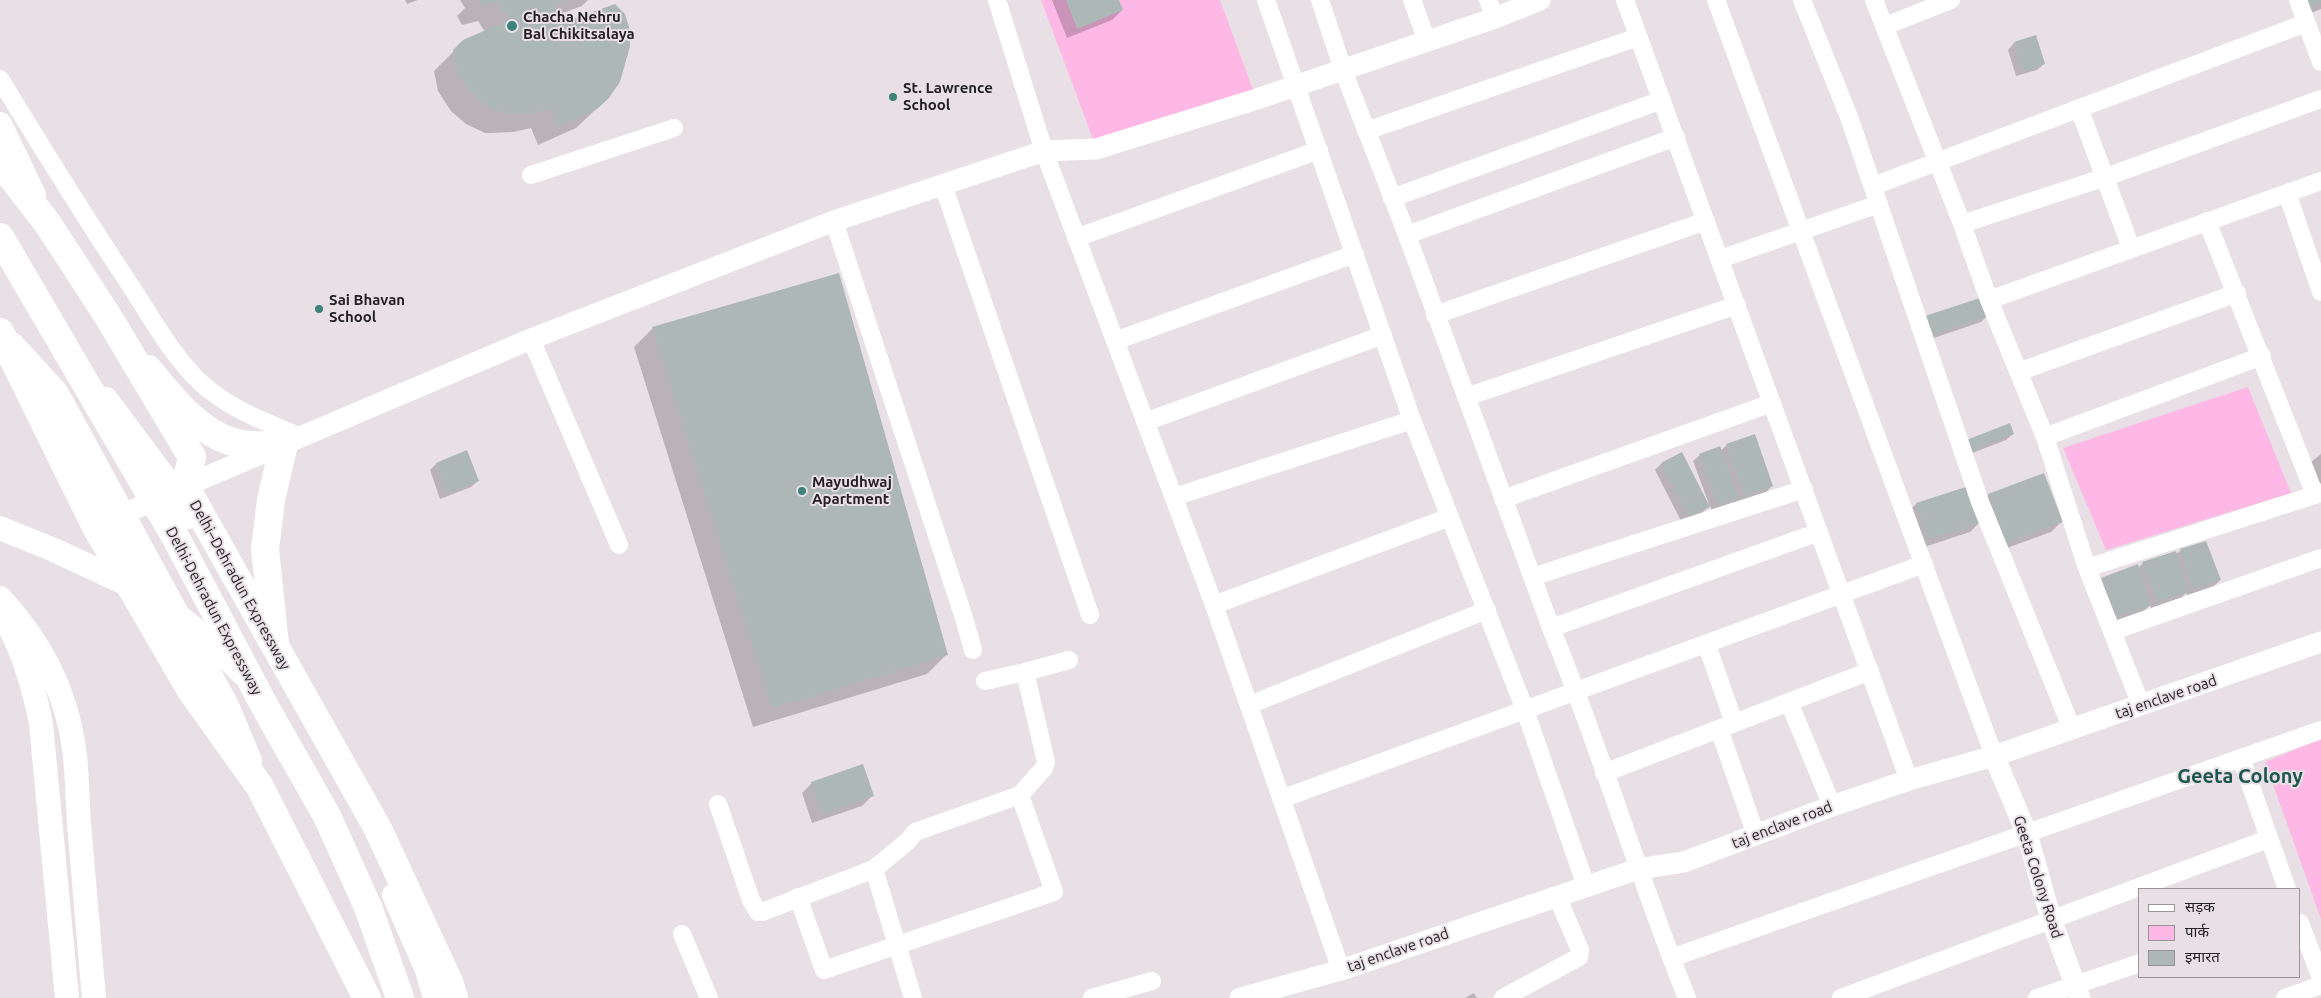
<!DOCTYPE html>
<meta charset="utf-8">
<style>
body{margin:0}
#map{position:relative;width:2321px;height:998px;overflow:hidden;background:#e8e0e5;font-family:Ubuntu,"Noto Sans Devanagari",sans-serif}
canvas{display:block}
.legend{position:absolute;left:2138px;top:888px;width:162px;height:90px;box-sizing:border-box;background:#e8e0e5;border:1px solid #9a9497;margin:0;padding:6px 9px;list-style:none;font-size:15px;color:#242123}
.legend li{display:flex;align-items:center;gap:10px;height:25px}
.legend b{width:25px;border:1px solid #9a9497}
</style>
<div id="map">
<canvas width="2321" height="998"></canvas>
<ul class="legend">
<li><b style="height:6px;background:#fff"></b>सड़क</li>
<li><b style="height:14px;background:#fdb8e6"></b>पार्क</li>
<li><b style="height:14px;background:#adb7b5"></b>इमारत</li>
</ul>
</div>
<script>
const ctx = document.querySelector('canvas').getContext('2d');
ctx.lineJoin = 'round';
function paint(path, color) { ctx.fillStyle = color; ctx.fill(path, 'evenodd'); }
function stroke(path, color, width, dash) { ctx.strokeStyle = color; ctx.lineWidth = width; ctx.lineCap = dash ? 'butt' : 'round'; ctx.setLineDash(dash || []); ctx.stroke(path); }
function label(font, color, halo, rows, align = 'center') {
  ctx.font = font + ' Ubuntu,sans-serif'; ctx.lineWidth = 4; ctx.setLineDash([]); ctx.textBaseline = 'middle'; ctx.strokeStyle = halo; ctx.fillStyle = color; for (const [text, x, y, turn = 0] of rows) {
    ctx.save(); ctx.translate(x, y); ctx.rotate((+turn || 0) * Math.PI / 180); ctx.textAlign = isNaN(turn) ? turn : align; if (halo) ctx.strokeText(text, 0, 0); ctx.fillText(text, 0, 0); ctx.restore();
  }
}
paint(new Path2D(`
 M1041,0H1220L1256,98L1096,147Z
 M2248,387L2291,493L2106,550L2063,448Z
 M2321,739V919L2265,762Z`), '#fdb8e6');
paint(new Path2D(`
 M405,0H418L407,4Z
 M460,0H588L582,6L558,15L608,98L576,128L538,145L531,128L513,132L491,133H485L466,124L451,111L438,91L434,71L464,41L485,32L478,21L462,25L457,16L465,8Z
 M1052,0H1118L1122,10L1112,20L1067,38Z
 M2291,0H2321V9L2298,18Z
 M2036,37L2044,64L2037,70L2016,76L2008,50L2014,43Z
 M1988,315L1981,322L1925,341L1919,323Z
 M653,328L946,655L927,674L753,727L634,347Z
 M2013,434L2006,440L1962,457L1958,448Z
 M1727,445L1772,486L1762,496L1734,505L1733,502L1712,512L1710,505L1702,513L1682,523L1655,470L1661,464L1681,454L1708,505L1709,504L1693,461L1700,455L1720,451Z
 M2321,454V483L2316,485L2311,462Z
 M436,464L478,481L471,487L440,499L430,470Z
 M1988,495L2061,522L2051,532L1996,552L1978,505Z
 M1916,504L1980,522L1970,532L1918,549L1906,514Z
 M2181,550L2220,580L2213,587L2187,595L2186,593L2181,598L2151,608L2150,605L2139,616L2105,625L2092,589L2102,579L2138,568L2143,563L2175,555Z
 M812,783L872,796L862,806L812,823L802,793Z
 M1474,993L1477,998H1465Z`), '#0003');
paint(new Path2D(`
 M478,0H567L555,5L564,22L615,4L625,14L629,27L630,46L620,82L609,98L597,109L558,127L551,109L534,113L511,114H505L485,105L470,92L457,72L453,50L463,40L509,20L497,2L481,6Z
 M1066,0H1119L1123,10L1077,29Z
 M2304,0H2321V3L2308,9Z
 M2036,35L2045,64L2022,71L2014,42Z
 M839,273L948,655L772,708L652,327Z
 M1983,297L1989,316L1931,335L1925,316Z
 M2010,423L2014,434L1969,452L1964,441Z
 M1755,434L1773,486L1744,496L1726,444Z
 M1720,446L1739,498L1718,506L1699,454Z
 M467,450L479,481L447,494L436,463Z
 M1682,452L1710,507L1689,517L1661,463Z
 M2044,473L2063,522L2006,543L1988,494Z
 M1969,486L1981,522L1928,540L1916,503Z
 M2206,541L2221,580L2193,589L2180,549Z
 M2176,551L2188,592L2158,602L2142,562Z
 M2138,564L2150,606L2115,616L2101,578Z
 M863,764L874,796L822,814L811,782Z`), '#adb7b5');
stroke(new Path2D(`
 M997,0L1044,151L1214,605L1341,970
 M1266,0L1412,420L1525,710L1586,886
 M1320,0L1343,70L1407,235L1551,628C1601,750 1638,876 1687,998
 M1412,0L1427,41
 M1488,0L1495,18
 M1625,0L1909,780
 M1716,0L1994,756
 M1802,0L1849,117L1980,502L2072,729
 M1874,0L1962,224L1989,300L2045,437L2087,568L2141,705
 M2298,0L2321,62
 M1885,26L1951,0
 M0,79C42,148 85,217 130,285C152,318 172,356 201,383C229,409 266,422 301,437
 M2079,108L2131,248
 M1366,131L1638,37
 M531,175L674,128
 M943,185L1090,615
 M1873,186L2306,23
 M2287,193L2321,292
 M1392,198L1662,100
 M834,221L964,618L973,650
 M2207,221L2315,495
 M1962,224L2106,177L2321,99
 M1407,235L1676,137
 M1076,238L1319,150
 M1720,259L1879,204
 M1989,300L2321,181
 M1435,315L1706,221
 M531,339L619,545
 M1115,341L1355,254
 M2018,372L2237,293
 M1466,397L1737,305
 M1145,422L1383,335
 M2045,437L2262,356
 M1174,497L1412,420
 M1503,499L1772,403
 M2087,568L2321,493
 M1532,577L1804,489
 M1214,605L1450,517
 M1551,628L1819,532
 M2113,631L2321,558
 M1707,645L1734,723
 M1025,672L1069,660
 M985,681L1025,672L1046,762L1044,768L1020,795
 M1789,702L1832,806
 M1249,705L1487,610
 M1719,729L1756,835
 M2241,758L2287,889
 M1604,773L1870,671
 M1281,799L1924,564
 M718,804L751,900L758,912H762L874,869L908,841L915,832L1020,795L1054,892L824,970L798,897
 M874,869L913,998
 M2300,923L2321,978
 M682,934L709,998
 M1671,958L2321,730
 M1092,998L1152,981
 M1503,998L1579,957L1580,950L1557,896
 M1841,998L2268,839
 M2037,998L2140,963
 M2285,998L2321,985`), '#fff', 18);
stroke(new Path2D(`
 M96,527L185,486L531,339L834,221L1044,151L1096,149L1257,99L1495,18L1540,0
 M1994,756L2027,834L2051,919L2080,998
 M1240,998L1341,970L1638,869L1684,862L1832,806L1909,780L1994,756L2321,642`), '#fff', 21);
stroke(new Path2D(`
 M0,124L34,195
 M106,399L167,481L188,517
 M0,528L54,550L138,589
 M0,598C39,640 66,691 74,748C78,777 77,807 80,835C85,890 89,944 94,998
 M176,614L212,643L242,673
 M5,618C23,651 34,687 41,724L67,998
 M394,895L427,970L435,998`), '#fff', 24);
stroke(new Path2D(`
 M148,369C170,396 198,432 233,442C250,447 267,445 284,444L271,500L265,549L275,645`), '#fff', 28);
stroke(new Path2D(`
 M0,162L48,224L109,318L192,457L185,486L378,829L449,982L454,998
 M11,346L55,394L226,708L248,761`), '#fff', 28);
stroke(new Path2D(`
 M0,237L176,538L264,705L327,816L368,907L400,998
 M0,332L96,527L190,689L260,787L367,998`), '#fff', 28);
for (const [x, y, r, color] of [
 [512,26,6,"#3d8379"],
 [893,97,5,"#3d8379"],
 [319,309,5,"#3d8379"],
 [802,491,5,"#3d8379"]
]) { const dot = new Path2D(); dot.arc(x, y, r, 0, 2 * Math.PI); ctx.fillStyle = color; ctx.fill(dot); stroke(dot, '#e8e0e5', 2); }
label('bold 15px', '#242123', '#e8e0e5', [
 ["Chacha Nehru",523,17],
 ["Bal Chikitsalaya",523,34],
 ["St. Lawrence",903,88],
 ["School",903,105],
 ["Sai Bhavan",329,300],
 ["School",329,317],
 ["Mayudhwaj",812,482],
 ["Apartment",812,499]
], 'left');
label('15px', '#242123', '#e8e0e5', [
 ["Delhi–Dehradun Expressway",240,585,61],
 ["Delhi-Dehradun Expressway",214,611,62],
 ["taj enclave road",2166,697,-19],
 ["taj enclave road",1782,825,-21],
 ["Geeta Colony Road",2038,877,72],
 ["taj enclave road",1398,950,-19]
]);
label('bold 20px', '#1d564f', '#e8e0e5', [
 ["Geeta Colony",2240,776]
]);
</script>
